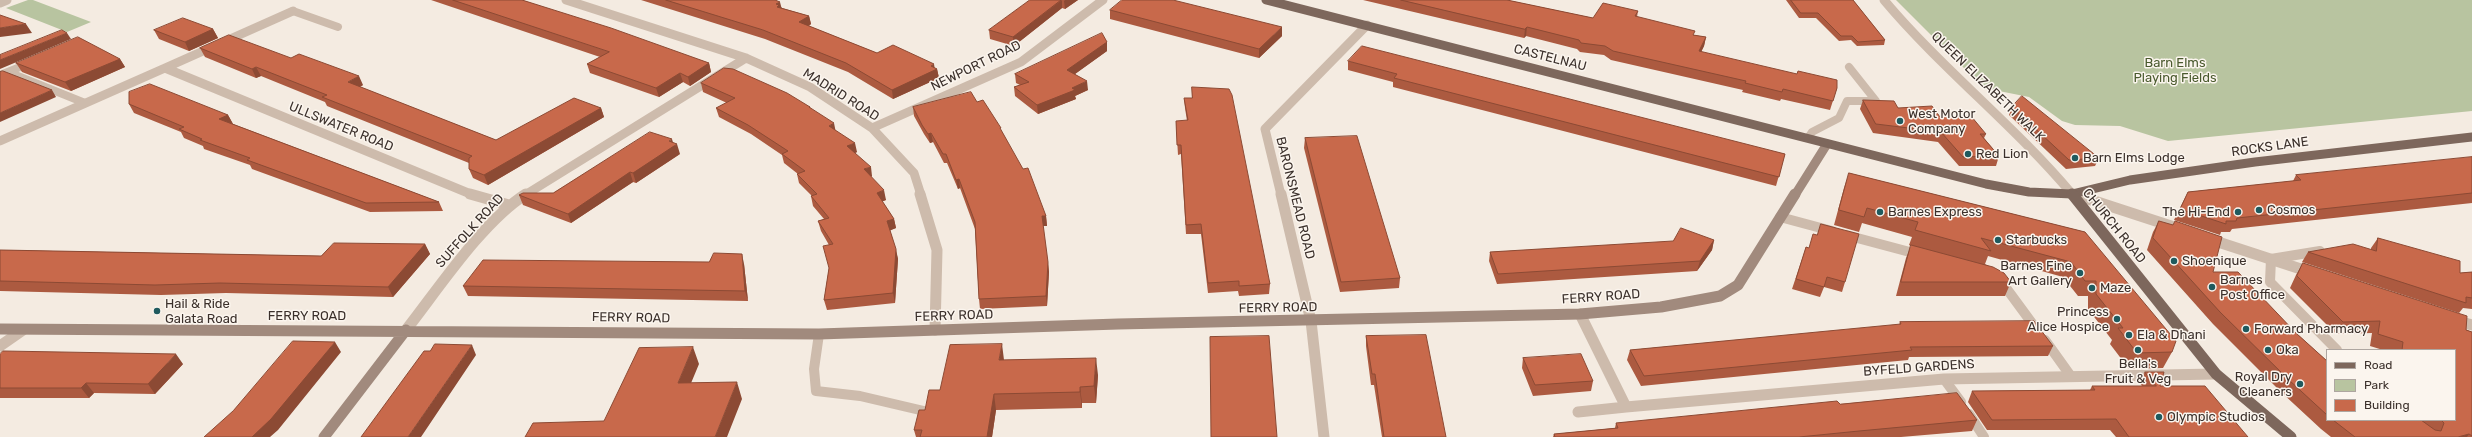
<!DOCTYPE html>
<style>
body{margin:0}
#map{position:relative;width:2472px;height:437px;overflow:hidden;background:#f4ebe1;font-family:Rubik,sans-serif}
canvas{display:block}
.legend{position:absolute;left:2326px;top:349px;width:130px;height:72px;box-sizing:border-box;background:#fbf5ee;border:1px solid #aea6a0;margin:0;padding:5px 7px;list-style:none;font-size:12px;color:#3b302b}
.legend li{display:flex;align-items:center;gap:8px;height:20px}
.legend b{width:20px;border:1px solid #aea6a0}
</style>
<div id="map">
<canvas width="2472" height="437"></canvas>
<ul class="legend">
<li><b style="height:5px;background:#7d675c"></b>Road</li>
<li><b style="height:11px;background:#b8c4a0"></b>Park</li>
<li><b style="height:11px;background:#c8694b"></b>Building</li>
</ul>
</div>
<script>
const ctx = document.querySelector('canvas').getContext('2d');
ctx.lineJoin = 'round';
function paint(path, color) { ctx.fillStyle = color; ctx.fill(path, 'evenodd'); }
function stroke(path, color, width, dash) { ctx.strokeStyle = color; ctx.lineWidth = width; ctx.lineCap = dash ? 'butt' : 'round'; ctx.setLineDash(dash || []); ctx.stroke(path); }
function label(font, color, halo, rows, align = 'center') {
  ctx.font = font + ' Rubik,sans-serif'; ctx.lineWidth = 3; ctx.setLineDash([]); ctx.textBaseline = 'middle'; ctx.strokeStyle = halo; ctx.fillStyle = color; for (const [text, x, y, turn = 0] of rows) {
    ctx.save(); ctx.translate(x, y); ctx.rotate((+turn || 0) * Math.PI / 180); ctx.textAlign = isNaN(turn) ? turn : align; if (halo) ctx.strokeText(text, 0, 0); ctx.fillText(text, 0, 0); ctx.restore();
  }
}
paint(new Path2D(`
 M28,0H33L91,22L67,32L6,8Z
 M1896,0H2472V111L2168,141L2120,126L2075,125L2062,121L2029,97L1984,88Z`), '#b8c4a0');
stroke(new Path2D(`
 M293,11L338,27
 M8,72L85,103
 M0,75L30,63
 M1808,138L1812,132L1839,118L1847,101H1876L1849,67`), '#cdbbac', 8);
stroke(new Path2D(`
 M1780,217L1832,231
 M1846,235L1921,255
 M2320,251L2271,259L2270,282L2337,350
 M2001,281L2037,330
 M819,334L814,369L816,391L860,396L924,411
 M2045,340L2070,375
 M1944,379L1961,402
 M1969,414L1984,437`), '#cdbbac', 10);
stroke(new Path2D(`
 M566,0L746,58L810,87L872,128L914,173L921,195
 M1884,0C1942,69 2014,125 2072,194L2076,195
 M0,3L7,0
 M165,68L293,11
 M872,128L1021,62L1103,0
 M0,141L165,68L473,195
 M525,195L746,58
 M1281,195L1265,129L1367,25`), '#cdbbac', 9);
stroke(new Path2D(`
 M470,194L509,205
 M920,194L937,250L935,330
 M1281,194L1311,321L1324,437
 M2073,194L2171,226
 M2209,239L2313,273
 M1580,314L1626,407L1944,379L2216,374
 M2454,320L2472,325
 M406,330C439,288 482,222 526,194
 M0,346L23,330
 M1578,412L1626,407`), '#cdbbac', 11);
stroke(new Path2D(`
 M1795,195L1827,144`), '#a18a7d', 9);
stroke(new Path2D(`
 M0,329L819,334L1118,324L1580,314L1661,307L1720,296L1738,285L1795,194
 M324,437L406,330`), '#a18a7d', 11);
stroke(new Path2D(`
 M1266,0L1986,184L2029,192L2072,194L2130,180L2255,162L2472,137
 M2072,194L2073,195`), '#7d675c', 9);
stroke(new Path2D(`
 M2072,194L2216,374L2291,437`), '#7d675c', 11);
paint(new Path2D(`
 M431,0H522L709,63L711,72L690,86L683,82L659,97L590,73L587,64L600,57Z
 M641,0H775L782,8L809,16L811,24L809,26L877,53L934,68L937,69L939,78L893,99L848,72L765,39Z
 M1030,0H1078L1065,9L1062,8L1014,46L990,39L989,30Z
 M1363,0H1507L1593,18L1638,11L1637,17L1694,35L1706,37L1704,46L1701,52L1837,88L1830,110L1781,99L1780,101L1742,92L1743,90L1611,60L1604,55L1580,52L1577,49L1526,36L1524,38Z
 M1786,0H1853L1885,40L1884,45L1857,46L1851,40L1839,41L1816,18H1799Z
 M1110,10L1282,36L1259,58L1110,19Z
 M213,29L218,38L189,51L159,39L154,30Z
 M1107,42V51L1075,74L1088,90L1075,96L1076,99L1038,114L1015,96L1014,87L1020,85L1016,83L1015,74Z
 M200,48L363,85L360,87L496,140L601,108L604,117L488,185L473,178L469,169V163L327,106L325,102L261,76L256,78L205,57Z
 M120,59L125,67L71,91L22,72L16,63Z
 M1348,61L1785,154L1776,186L1393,87V82L1348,70Z
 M701,83L810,107L811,109L835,130L857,152L855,153L872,176L871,177L886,200L882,201L894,219L896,228L890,230L898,259L895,303L827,310L824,300L829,268V245L821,231L818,221L824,219L813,206L811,196H812L799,183L797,174H798L784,163L782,155L751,134L719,117L716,108L727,103L703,92Z
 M1184,98L1270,284L1269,294L1239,296L1238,291L1208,293L1201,234H1186L1181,154L1178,155L1176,121H1187L1185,108Z
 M1863,100L1940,117L1986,134L1984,138L1999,156L1996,166H1959L1938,142L1873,133L1860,109Z
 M977,102L1002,132L1046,216L1047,226H1043L1049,272L1047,306L980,309L979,299L975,229L960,188L958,189L947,163H944L933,142L930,143L924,134L914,116L913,107Z
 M129,104L228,115L233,124L439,202L443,211L370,212L252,169L250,165L204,149L203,146L184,138L181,132L134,113Z
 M2012,107L2099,158L2095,166L2066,169L2009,115Z
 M1305,138L1400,278L1399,288L1340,292L1304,148Z
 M680,154L636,183L633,182L571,223L523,205L519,195L553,193Z
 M2472,157V203L2232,229L2230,232H2221L2220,235L2174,220L2188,192L2293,181L2296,175Z
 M1849,173L2085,232L2172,352L2163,368L2129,369L2110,344L2112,340L2088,309V296H2078L2063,277L1988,256L1985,264L2011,282L2005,296H1896L1906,258L1911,246L1909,245L1912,237L1862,223L1859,232L1834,225L1844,188Z
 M2159,221L2213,272L2296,333L2327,361V420H2455V350H2383L2370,346L2372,333L2336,334L2290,288L2296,275L2303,263L2472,332V437H2331L2321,429L2281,392L2213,324L2147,250L2153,232Z
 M2378,238L2460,273L2472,272V309L2463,308L2459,313L2302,262L2308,252L2371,250V248Z
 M1714,240L1712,250L1697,271L1497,284L1489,261L1490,252Z
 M425,244L430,254L393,297L226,293L161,295L0,291V250L321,256Z
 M1806,247L1845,282L1842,292L1824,287L1820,297L1792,289Z
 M744,264L748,301L468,296L463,286Z
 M1900,322L2053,346L2048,356L1909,357L1908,360L1641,386L1627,360L1630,350L1899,325Z
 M1366,336L1446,437H1382L1374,385H1371L1366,346Z
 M0,354L183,364L155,394L94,393L89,398H0Z
 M1523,358L1593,381L1591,391L1533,396L1522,368Z
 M1004,360L1098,375L1096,403H1082V408L996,410L992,437H916L914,430L925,410L940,390Z
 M2145,372L2160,386L2248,437H2116L2110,430H1987L1968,402L1972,391L2090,390L2092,386H2142L2139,382Z
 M1840,404L1977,420L1972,431L1901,437H1553L1554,434L1615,428L1616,423Z`), '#ac5a40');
paint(new Path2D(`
 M1062,0V8L1014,46L1013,37Z
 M1065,0H1078L1065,9L1064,1Z
 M780,2L782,10L778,13L776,4Z
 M809,16L811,24L801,30L799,22Z
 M26,24L32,33L0,37V28Z
 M1282,27V36L1259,58V49Z
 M1527,27L1526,36L1524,38L1525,29Z
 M213,29L218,38L189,51L185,42Z
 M67,33L71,39L0,69V60Z
 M1706,37L1704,46L1697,60L1699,51Z
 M1107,42V51L1068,79L1067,70Z
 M120,59L125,67L71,91L65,82Z
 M709,63L711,72L690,86L688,77Z
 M934,64L935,70L937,69L939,78L893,99L892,90Z
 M256,67L261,76L256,78L252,69Z
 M680,73L683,82L659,97L656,88Z
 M359,76L363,85L352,91L348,82Z
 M1087,81L1088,90L1075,96L1076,99L1038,114L1037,105Z
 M52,90L56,97L0,122V113Z
 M601,108L604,117L488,185L484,175Z
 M228,115L233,124L219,119Z
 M834,123L836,133L829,126Z
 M931,133L933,142L930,143L928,134Z
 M672,139L674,146L677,144L680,154L636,183L633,173Z
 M855,143L857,152L849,156L847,146Z
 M871,167L872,176L866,179L864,169Z
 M630,172L633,182L571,223L568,214Z
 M959,179L960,188L958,189L956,180Z
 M884,190L886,200L879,203L877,193Z
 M1042,216H1046L1047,226H1043Z
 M894,219L896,228L889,231L887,221Z
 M1714,240L1712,250L1697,271L1700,261Z
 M425,244L430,254L393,297L388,287Z
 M896,249L898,259L895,303L893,293Z
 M742,254L744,264L748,301L745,291Z
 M1048,262L1049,272L1047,306L1046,296Z
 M335,342L341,352L278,430L270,437H252Z
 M1002,344L1004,360H999Z
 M472,345L476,355L421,437H408Z
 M693,347L699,364L684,400L678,383Z
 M176,354L183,364L155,394L148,384Z
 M1096,358L1098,375L1096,403L1094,386Z
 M737,382L742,399L727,437H715Z
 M86,383L94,393L89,398L81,388Z
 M1080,387L1082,403V408L1080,392Z
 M994,394L996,410L992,437H987Z
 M2469,434L2467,437H2458Z`), '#8c4a34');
const building = new Path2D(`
 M453,0H522L611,28L709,63L688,77L680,73L656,88L587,64L609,52Z
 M666,0H775L780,2L776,4L779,5L777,7L809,16L799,22L877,53L893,45L934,64L931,66L937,69L892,90L846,63L763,30Z
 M1030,0H1061L1013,37L989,30Z
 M1122,0H1173L1282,27L1259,49L1110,10Z
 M1401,0H1507L1593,18L1603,3L1638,11L1635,16L1695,31L1693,35L1706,37L1699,51L1797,74L1798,71L1837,80V88L1833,101L1783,89L1782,92L1745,83L1746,81L1613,51L1605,46L1581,43L1579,40L1527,27L1525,29Z
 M1791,0H1853L1885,40L1858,42L1852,36H1841L1818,13H1801Z
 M0,15L26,24L0,28Z
 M183,18L213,29L185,42L154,30Z
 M62,30L67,33L0,60V55Z
 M1102,33L1107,42L1067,70L1087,81L1072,88L1075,90L1037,105L1014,87L1029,82L1015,74Z
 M229,35L291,58L299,54L359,76L348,82L496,140L574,98L601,108L484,175L469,169V158L472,156L322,97L327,95L256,67L252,69L200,48Z
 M78,37L120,59L65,82L16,63Z
 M1362,46L1785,154L1779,177L1394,78L1397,74L1348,61Z
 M724,68L733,69L787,93L810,107H809L834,123L829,126L855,143L847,146L871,167L864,169L884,190L877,193L894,219L887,221L896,249L893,293L824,300L829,268L823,246L833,244L818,221L829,218L811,196L817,194L797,174L805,171L782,154L788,151L748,125L716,108L735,98L701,83Z
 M3,71L52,90L0,113V72Z
 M150,84L228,115L219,119L439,202L366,203L247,160L250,158L200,140L202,139L179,129L184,127L129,104V92Z
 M1192,87L1229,89L1232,95L1270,284L1239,286V281L1208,283L1201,224L1186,225L1181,145H1177L1176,121L1188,120L1184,98H1192Z
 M971,92L977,102L983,100L1001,128H1000L1023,169L1028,168L1046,216H1042L1048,262L1046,296L979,299L975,222L959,179L956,180L946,154H943L931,133L928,134L922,125L913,107Z
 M2022,96L2099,158L2069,160L2012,107Z
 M1863,100L1894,101L1898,108L1932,106L1940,117L1971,116L1986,134H1980L1999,156L1963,157L1941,132L1876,124Z
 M650,132L672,139L669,141L677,144L633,173L630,172L568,214L519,195L523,193H553Z
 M1357,136L1400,278L1341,282L1305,138Z
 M2472,157V193L2237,218L2236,221H2226V224L2180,209L2188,192L2301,180L2296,175Z
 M1849,173L2085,232L2176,341L2172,352L2137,353L2118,328H2123L2096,294V281H2085L2071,262L1981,238L1991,251L1915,230L1918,222L1867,208L1864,217L1839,210Z
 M2159,221L2173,225L2175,221L2222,237L2213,272H2238L2296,333L2327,361V415L2289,380L2220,312L2153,238Z
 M1821,224L1859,234L1845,282L1827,277L1824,287L1796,279L1806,247L1809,248L1813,234L1817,235Z
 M1681,228L1714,240L1700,261L1498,274L1490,252L1673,241Z
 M2378,238L2460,261V273L2472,272V298L2466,297V303L2308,252L2353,244L2376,251Z
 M334,243L425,244L388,287L220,283L155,285L0,281V250L321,256Z
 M1911,245L1993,267L2004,273L2011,282H1901Z
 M714,253L742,254L745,291L463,286L483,260L709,262Z
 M2303,263L2467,316L2466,330L2472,332V436L2469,434L2458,437H2355L2333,420H2421L2435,430L2441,431L2444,423L2441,420H2455V350H2402L2403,342L2378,334L2380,321L2343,322L2297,276Z
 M2034,321L2053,346L1910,347L1912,350L1644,376L1630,350L1901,324L1900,322Z
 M1426,335L1446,437H1384L1375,374H1372L1366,336Z
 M1269,336L1277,437H1211L1210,337Z
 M293,341L335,342L271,419L252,437H204L233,411Z
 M435,344L472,345L408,437H361L424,351H430Z
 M1002,344L999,360L1096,358L1094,386L1080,387V392L994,394L987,437H920L922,430H914L919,410H925L929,390H940L950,345Z
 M693,347L678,383L737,382L715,437H525L533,423L604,421L639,348Z
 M3,351L176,354L148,384L86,383L81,388H0V354Z
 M1581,354L1593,381L1535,385L1523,358Z
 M2145,372H2164L2160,386H2205L2248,437H2129L2116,419L1992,420L1972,391L2095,390L2092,386H2156Z
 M1957,393L1977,420L1859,431L1799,437H1555L1554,434L1618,428L1616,423L1837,401L1840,404Z`);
paint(building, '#c8694b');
stroke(building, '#8c4a34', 1);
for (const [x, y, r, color] of [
 [1900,121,4,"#1f5a5e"],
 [1968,154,4,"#1f5a5e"],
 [2075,158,4,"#1f5a5e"],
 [2259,210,4,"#1f5a5e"],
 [1880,212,4,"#1f5a5e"],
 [2238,212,4,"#1f5a5e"],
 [1998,240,4,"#1f5a5e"],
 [2174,261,4,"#1f5a5e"],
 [2080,273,4,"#1f5a5e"],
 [2212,287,4,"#1f5a5e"],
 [2092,288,4,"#1f5a5e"],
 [157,311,4,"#1f5a5e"],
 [2117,319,4,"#1f5a5e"],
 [2246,329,4,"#1f5a5e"],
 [2129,335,4,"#1f5a5e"],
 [2138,350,4,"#1f5a5e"],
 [2268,350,4,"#1f5a5e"],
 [2300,384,4,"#1f5a5e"],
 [2159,417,4,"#1f5a5e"]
]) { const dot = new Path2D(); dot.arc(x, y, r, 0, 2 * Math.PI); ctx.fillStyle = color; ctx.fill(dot); stroke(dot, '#fbf5ee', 1.5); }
label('13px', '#3b302b', '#fbf5ee', [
 ["CASTELNAU",1550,58,14],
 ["NEWPORT ROAD",976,66,-26],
 ["QUEEN ELIZABETH WALK",1988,87,44],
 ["MADRID ROAD",841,95,32],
 ["ULLSWATER ROAD",341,127,22],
 ["ROCKS LANE",2270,147,-8],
 ["BARONSMEAD ROAD",1295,198,76],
 ["CHURCH ROAD",2114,226,51],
 ["SUFFOLK ROAD",470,231,-48],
 ["FERRY ROAD",1601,297,-4],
 ["FERRY ROAD",1278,308,-1],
 ["FERRY ROAD",307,316],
 ["FERRY ROAD",954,316,-2],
 ["FERRY ROAD",631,318,1],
 ["BYFELD GARDENS",1919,368,-4]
]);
label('13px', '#4a5a2e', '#fbf5ee', [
 ["Barn Elms",2175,63],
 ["Playing Fields",2175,78]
]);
label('13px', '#3b302b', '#fbf5ee', [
 ["West Motor",1908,114],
 ["Company",1908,129],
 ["Red Lion",1976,154],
 ["Barn Elms Lodge",2083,158],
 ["Cosmos",2267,210],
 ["Barnes Express",1888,212],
 ["The Hi-End",2230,212,"right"],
 ["Starbucks",2006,240],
 ["Shoenique",2182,261],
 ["Barnes Fine",2072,266,"right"],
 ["Art Gallery",2072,281,"right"],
 ["Barnes",2220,280],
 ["Post Office",2220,295],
 ["Maze",2100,288],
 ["Hail & Ride",165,304],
 ["Galata Road",165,319],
 ["Princess",2109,312,"right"],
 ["Alice Hospice",2109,327,"right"],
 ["Forward Pharmacy",2254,329],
 ["Ela & Dhani",2137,335],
 ["Oka",2276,350],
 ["Bella's",2138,364,"center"],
 ["Fruit & Veg",2138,379,"center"],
 ["Royal Dry",2292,377,"right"],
 ["Cleaners",2292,392,"right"],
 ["Olympic Studios",2167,417]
], 'left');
</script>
